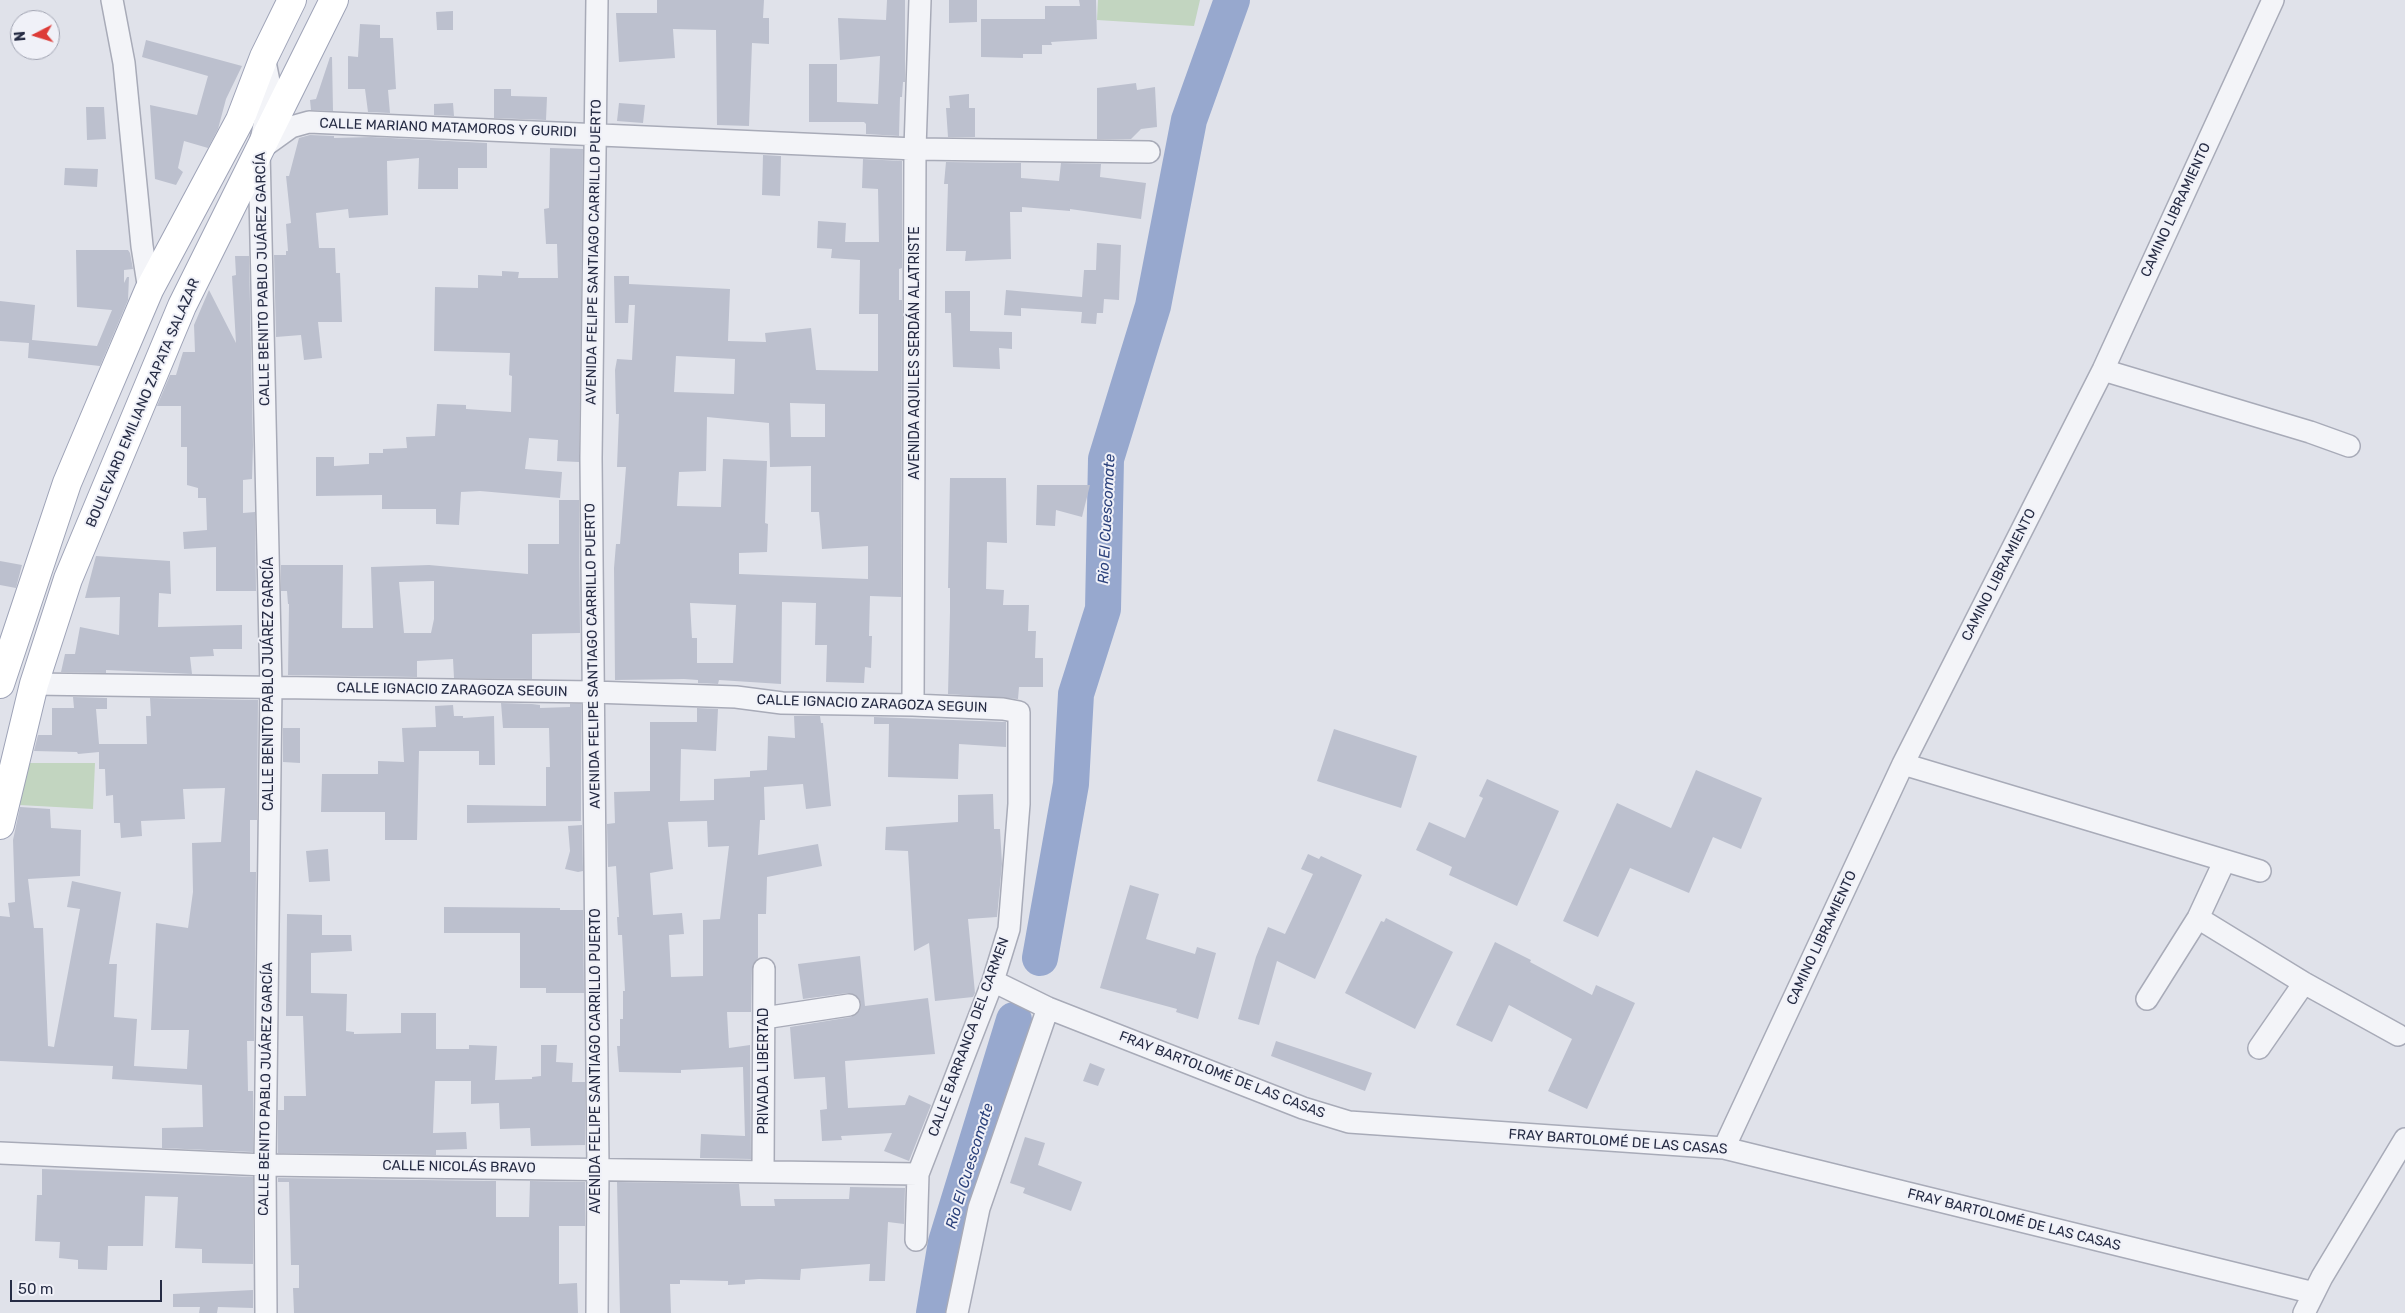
<!DOCTYPE html>
<meta charset="utf-8">
<style>
body{margin:0}
#map{position:relative;width:2405px;height:1313px;overflow:hidden;background:#e0e2ea;font-family:Rubik,sans-serif}
canvas{display:block}
.north{position:absolute;left:10px;top:10px;width:50px;height:50px;box-sizing:border-box;background:#f0f1f8;border:1px solid #9fa2b0;border-radius:50%;rotate:265deg;font-size:14px;font-weight:700;line-height:20px;text-align:center;color:#262c44}
.north::after{content:'';display:block;margin:auto;width:18px;height:22px;background:#dd3b37;clip-path:polygon(50% 0,100% 100%,50% 72%,0 100%)}
.scale{position:absolute;left:10px;top:1280px;width:152px;height:22px;box-sizing:border-box;border:2px solid #262c44;border-top:0;padding-left:6px;font-size:15px;line-height:18px;white-space:nowrap;color:#262c44;-webkit-text-stroke:4px #f0f1f8;paint-order:stroke}
</style>
<div id="map">
<canvas width="2405" height="1313"></canvas>
<div class="north">N</div>
<div class="scale">50 m</div>
</div>
<script>
const ctx = document.querySelector('canvas').getContext('2d');
ctx.lineJoin = 'round';
function paint(path, color) { ctx.fillStyle = color; ctx.fill(path, 'evenodd'); }
function stroke(path, color, width, dash) { ctx.strokeStyle = color; ctx.lineWidth = width; ctx.lineCap = dash ? 'butt' : 'round'; ctx.setLineDash(dash || []); ctx.stroke(path); }
function label(font, color, halo, rows, align = 'center') {
  ctx.font = font + ' Rubik,sans-serif'; ctx.lineWidth = 4; ctx.setLineDash([]); ctx.textBaseline = 'middle'; ctx.strokeStyle = halo; ctx.fillStyle = color; for (const [text, x, y, turn = 0] of rows) {
    ctx.save(); ctx.translate(x, y); ctx.rotate((+turn || 0) * Math.PI / 180); ctx.textAlign = isNaN(turn) ? turn : align; if (halo) ctx.strokeText(text, 0, 0); ctx.fillText(text, 0, 0); ctx.restore();
  }
}
paint(new Path2D(`
 M1098,0H1200L1194,26L1097,20Z
 M29,763H95L93,809L19,805Z`), '#c2d5c0');
stroke(new Path2D(`
 M1040,958L1071,784L1076,694L1103,609L1106,459L1153,306L1189,120L1232,0
 M934,1313L946,1242L1014,1020`), '#97a8ce', 36);
paint(new Path2D(`
 M657,0H764L763,18H769V44L752,43L749,126L717,125L716,30L673,29L675,58L619,62L616,13H657Z
 M887,0H905V82H903L902,97H900L899,136L866,134V124L864,122H809V64H837V102L878,104L880,56L840,60L838,18L886,20Z
 M949,0H977V22L949,23Z
 M1079,0H1096L1097,39L1051,42L1052,45H1042V54H1023V58L981,57V19H1045V6H1080Z
 M453,11V30H437L436,12Z
 M360,24L380,25V38H393L396,89L388,90L390,113L368,112L365,89H348V56L358,57Z
 M146,40L242,66L226,99L218,129L208,148L184,141L178,168L183,172L176,185L155,179L150,105L197,115L208,76L142,57Z
 M330,57H332L333,111L311,110L310,100L316,99Z
 M1136,83L1137,90L1155,87L1157,127L1141,129L1131,139H1097V88Z
 M494,89H511V96L547,97L546,120L494,118Z
 M969,94V108H975V137H948L946,108H950L949,96Z
 M453,103L454,116L434,115V104Z
 M619,103L645,105L643,123L617,121Z
 M86,107H104L106,139L87,140Z
 M310,135L334,136V138L371,137L487,143V168H458V189H418L419,158L387,161L388,215L349,218L348,209L316,213L319,248H335L336,273H340L342,322H318L322,358L304,360L301,335L276,337L274,255H286V251H288L286,224L291,223L286,176H289L299,138Z
 M550,148L583,149L579,462L557,461L558,440L529,438L525,469L562,472L560,498L480,491L461,492L459,525L436,524V509H382V495L316,496V457H334V466L369,464V453H383V449L407,448L406,437L435,436L437,404L466,405V409L511,412L512,376L509,375L510,353L434,351L435,287L478,288V275L502,276V271L519,272L518,278H558L557,244H546L544,209L549,208Z
 M763,155L781,156L780,196L762,195Z
 M863,159L902,161V268L899,269V300H902L901,597L870,596L869,636H872L871,668L865,667L864,683L826,682L827,645H815L816,603L782,602L781,684L719,680L718,684L698,683V680L684,679L615,680L614,568L616,544H620L626,467H617L619,414H616L615,370L617,359L632,360L635,305H629L628,323H615L614,276H629V284L730,289L728,341L766,342L765,333L811,328L816,370L878,371V314H859L860,260L831,258L832,249L817,248L818,221L846,223L845,242H879L878,189L862,188ZM676,356L735,359L734,394L674,392ZM790,403L825,404V437H791ZM707,417L769,423L770,467L811,466V512H819L822,549L868,546V579L739,574V553L767,552L768,524L765,523L767,461L723,459L721,507L677,506L679,472L706,471ZM690,603L736,605L733,663H697V638H692Z
 M946,162L1021,163V178L1059,181L1061,163L1101,164L1100,177L1146,183L1141,219L1070,209V211L1022,207V212H1010L1011,259L965,261L966,251H946L948,184H944Z
 M65,168L98,169L97,187L64,185Z
 M1097,243L1121,245L1119,300L1104,299L1103,313H1097L1096,324L1081,323L1082,312L1021,308V316L1004,315L1006,290L1082,297L1084,270H1096Z
 M76,250H128L130,253L133,269L124,270V283L127,277H129L128,300L100,366L28,358L29,343L0,341V301L35,305L32,340L97,346L112,310L77,307Z
 M235,256H249L253,445L252,479L243,480V513L255,512L256,591H216V547L184,549L183,532L207,530L206,498H198V488L187,485V447H181V406H157L170,375H176L183,352H195L194,325L209,290L236,343L232,276L236,275Z
 M945,291H970V331L1012,332V349L999,348L1000,369L953,367L951,313H945Z
 M950,478H1006L1007,543L987,542L986,589L1004,590L1003,605H1029L1028,631H1036L1035,658H1043V687H1019L1018,699L948,694L950,612V588H948Z
 M1037,485H1090L1082,517L1056,510L1055,526L1036,525Z
 M559,500H579L580,633L532,634V679L454,678L453,659L417,661V677L288,675L289,604H288L287,591H281V565H343L342,628H373L371,567L429,565L528,574V544H559ZM434,581V619L431,633H404L399,582Z
 M96,556L170,561L171,594L159,593L158,627L242,625V649H213L214,656L190,657L192,674L106,670V673L61,672L65,654H75L80,627L119,635L120,597L85,598Z
 M0,561L22,565L16,588L0,585Z
 M73,697L107,698V709H96L99,744H147L146,716H151L150,698L258,700L257,820H250V872H256L254,1041H247L248,1091H253V1152L162,1148V1128L203,1127L202,1085L112,1079L113,1066L0,1061V916L10,917L8,903L15,902L13,840L20,807L50,809L51,828L81,830L80,876L28,879L34,928H43L48,1046L54,1047L80,909L67,907L72,881L121,892L109,964H117L114,1017L137,1019L134,1066L187,1069L189,1030H151L156,923L188,928L193,892L192,843L221,842L225,788L183,789L185,819L141,821L142,836L121,838L120,823H114L113,795L106,796L105,769H99V752L78,754L77,752L34,751L38,735H52V708H74Z
 M501,703L532,704L540,705V708L570,707V704H581V821L467,823V805L546,806V767H550L549,728H503Z
 M453,705L454,716H463V718L494,716L495,765H479V751H419L417,840H385V812H321L322,774H378V761L404,762L402,728L436,727L435,706Z
 M697,708L718,709L716,751L681,749L680,801L714,800V779L750,777V771L767,770L768,736L795,738L794,716H820L821,723H823L831,806L806,809L803,784L764,787L765,820H760L758,855L818,844L822,866L767,877L766,914H758V958L752,969L751,1012H727L729,1048L750,1045L751,1159L700,1158L701,1134L745,1136L743,1067L681,1070V1073L619,1072L617,1046H620V1019H623V991H625L622,935H618L617,917H619L616,866L608,867L607,824L615,823L614,792L650,791V722H697ZM707,821L708,847L729,846L720,919L703,920V976L671,977L669,935L684,934L682,913L653,915L650,873L673,869L668,822Z
 M874,717L1006,722V747L959,744L958,779L888,777L889,724H874Z
 M283,728H300V763L283,762Z
 M1334,729L1417,756L1401,808L1317,781Z
 M1696,770L1762,798L1741,849L1713,837L1689,893L1630,868L1598,937L1563,921L1617,803L1671,828Z
 M1487,779L1559,811L1517,906L1449,875L1452,867L1416,850L1429,822L1465,838L1483,798L1479,796Z
 M993,794L994,829H1000L1002,864L997,917L968,919L975,993L973,997L935,1001L929,943L914,951L908,851L885,850L886,827L958,822V795Z
 M582,825L583,871L578,872L565,869L570,851L568,826Z
 M328,849L330,881L309,882L306,851Z
 M1308,854L1319,859L1321,856L1362,875L1315,979L1277,961L1259,1025L1238,1019L1256,957L1268,927L1285,934L1313,874L1301,869Z
 M1130,885L1159,894L1146,939L1195,954L1197,947L1216,953L1198,1019L1176,1012L1177,1009L1100,988Z
 M444,907L560,908V910H583L584,993H546V988H520V933H444Z
 M287,914L322,915V935H351L352,951L311,953V993L347,994L346,1031L354,1032V1034L401,1033V1013H436V1049H469V1045L497,1046L495,1080L532,1079V1077L541,1076V1045H557L556,1062L573,1063L572,1082H585V1145L531,1146L530,1128L500,1129L499,1103L471,1104V1081H435L433,1133L466,1132L467,1149L436,1150V1155L278,1153V1110H284V1096H306L303,1016H286Z
 M1386,918L1453,952L1415,1029L1345,993L1381,921L1384,922Z
 M1495,942L1531,960L1530,962L1592,995L1596,985L1635,1003L1587,1109L1548,1091L1572,1039L1509,1005L1492,1042L1456,1025Z
 M860,956L865,1006L928,998L935,1054L845,1061L848,1108L905,1105L909,1095L931,1105L909,1161L884,1151L892,1133L841,1136L842,1140L822,1141L820,1110L827,1109L825,1077L794,1079L790,1027L851,1017L860,1010L861,1004L858,997L848,993L803,999L798,964Z
 M1276,1041L1372,1073L1365,1091L1271,1056Z
 M1090,1063L1105,1069L1098,1086L1083,1081Z
 M1025,1137L1045,1143L1038,1165L1082,1182L1071,1211L1023,1193L1025,1188L1010,1183Z
 M42,1169L253,1177V1264L202,1263V1249L175,1248L178,1197L145,1196L143,1246H108L107,1270L78,1269V1260L59,1258L60,1242L35,1241L37,1195H42Z
 M278,1178L496,1181V1217H529L530,1181L585,1182V1226H559V1284L577,1283L578,1313H294L293,1288H299V1265H291L289,1182H278Z
 M617,1182L739,1184L741,1206H775L774,1199H849L850,1187L905,1188L904,1224L888,1222L885,1281H869L870,1264L801,1269L800,1280L759,1279L745,1280V1284L728,1285V1281L680,1280V1284H670L671,1313H620Z
 M253,1290V1308L218,1307L217,1313H199L200,1307H173V1294Z`), '#bcc0ce');
const minor = new Path2D(`
 M112,0L124,63L142,246L149,290
 M264,57L271,91L259,150L271,687L265,1165L266,1313
 M259,150L291,127L309,122L915,149L1149,152
 M2103,370L2310,432L2349,446
 M34,684L593,692L736,697L782,703L913,705L1003,709L1019,712V804L1009,929L993,981L918,1174L916,1240
 M913,705L915,149L920,0
 M1903,764L2260,871
 M2198,918L2304,983L2398,1035
 M993,981L1048,1008L1303,1108L1349,1122L1724,1148L2314,1293
 M2147,999L2198,918L2224,862
 M764,1018L849,1005
 M2259,1048L2304,983
 M1724,1148L1903,764L2103,370L2273,0
 M0,1153L265,1165L918,1174
 M763,1172L764,969
 M597,1313L598,1169L591,458L597,0
 M957,1313L979,1208L1048,1008
 M2304,1313L2322,1277L2405,1139`);
const major = new Path2D(`
 M0,684L67,483L100,405L149,290L240,120L264,57L292,0
 M0,825L34,684L68,579L182,306L334,0`);
stroke(minor, '#a8abb8', 24);
stroke(major, '#9ea3b7', 30);
stroke(minor, '#f3f4f8', 21);
stroke(major, '#fff', 28);
label('14px', '#262c44', '#f0f1f8', [
 ["CALLE MARIANO MATAMOROS Y GURIDI",448,128,2],
 ["CAMINO LIBRAMIENTO",2176,210,-65],
 ["AVENIDA FELIPE SANTIAGO CARRILLO PUERTO",594,252,-89],
 ["CALLE BENITO PABLO JUÁREZ GARCÍA",263,279,-91],
 ["AVENIDA AQUILES SERDÁN ALATRISTE",915,353,-90],
 ["BOULEVARD EMILIANO ZAPATA SALAZAR",143,403,-67],
 ["CAMINO LIBRAMIENTO",1999,575,-63],
 ["AVENIDA FELIPE SANTIAGO CARRILLO PUERTO",593,656,-91],
 ["CALLE BENITO PABLO JUÁREZ GARCÍA",269,684,-90],
 ["CALLE IGNACIO ZARAGOZA SEGUIN",452,690,1],
 ["CALLE IGNACIO ZARAGOZA SEGUIN",872,704,2],
 ["CAMINO LIBRAMIENTO",1822,938,-65],
 ["CALLE BARRANCA DEL CARMEN",969,1037,-70],
 ["AVENIDA FELIPE SANTIAGO CARRILLO PUERTO",596,1061,-90],
 ["PRIVADA LIBERTAD",764,1071,-90],
 ["FRAY BARTOLOMÉ DE LAS CASAS",1222,1075,21],
 ["CALLE BENITO PABLO JUÁREZ GARCÍA",266,1089,-89],
 ["FRAY BARTOLOMÉ DE LAS CASAS",1618,1142,4],
 ["CALLE NICOLÁS BRAVO",459,1167,1],
 ["FRAY BARTOLOMÉ DE LAS CASAS",2014,1220,14]
]);
label('italic 15px', '#2c427c', '#f0f1f8', [
 ["Rio El Cuescomate",1107,519,-87],
 ["Rio El Cuescomate",970,1166,-73]
]);
</script>
